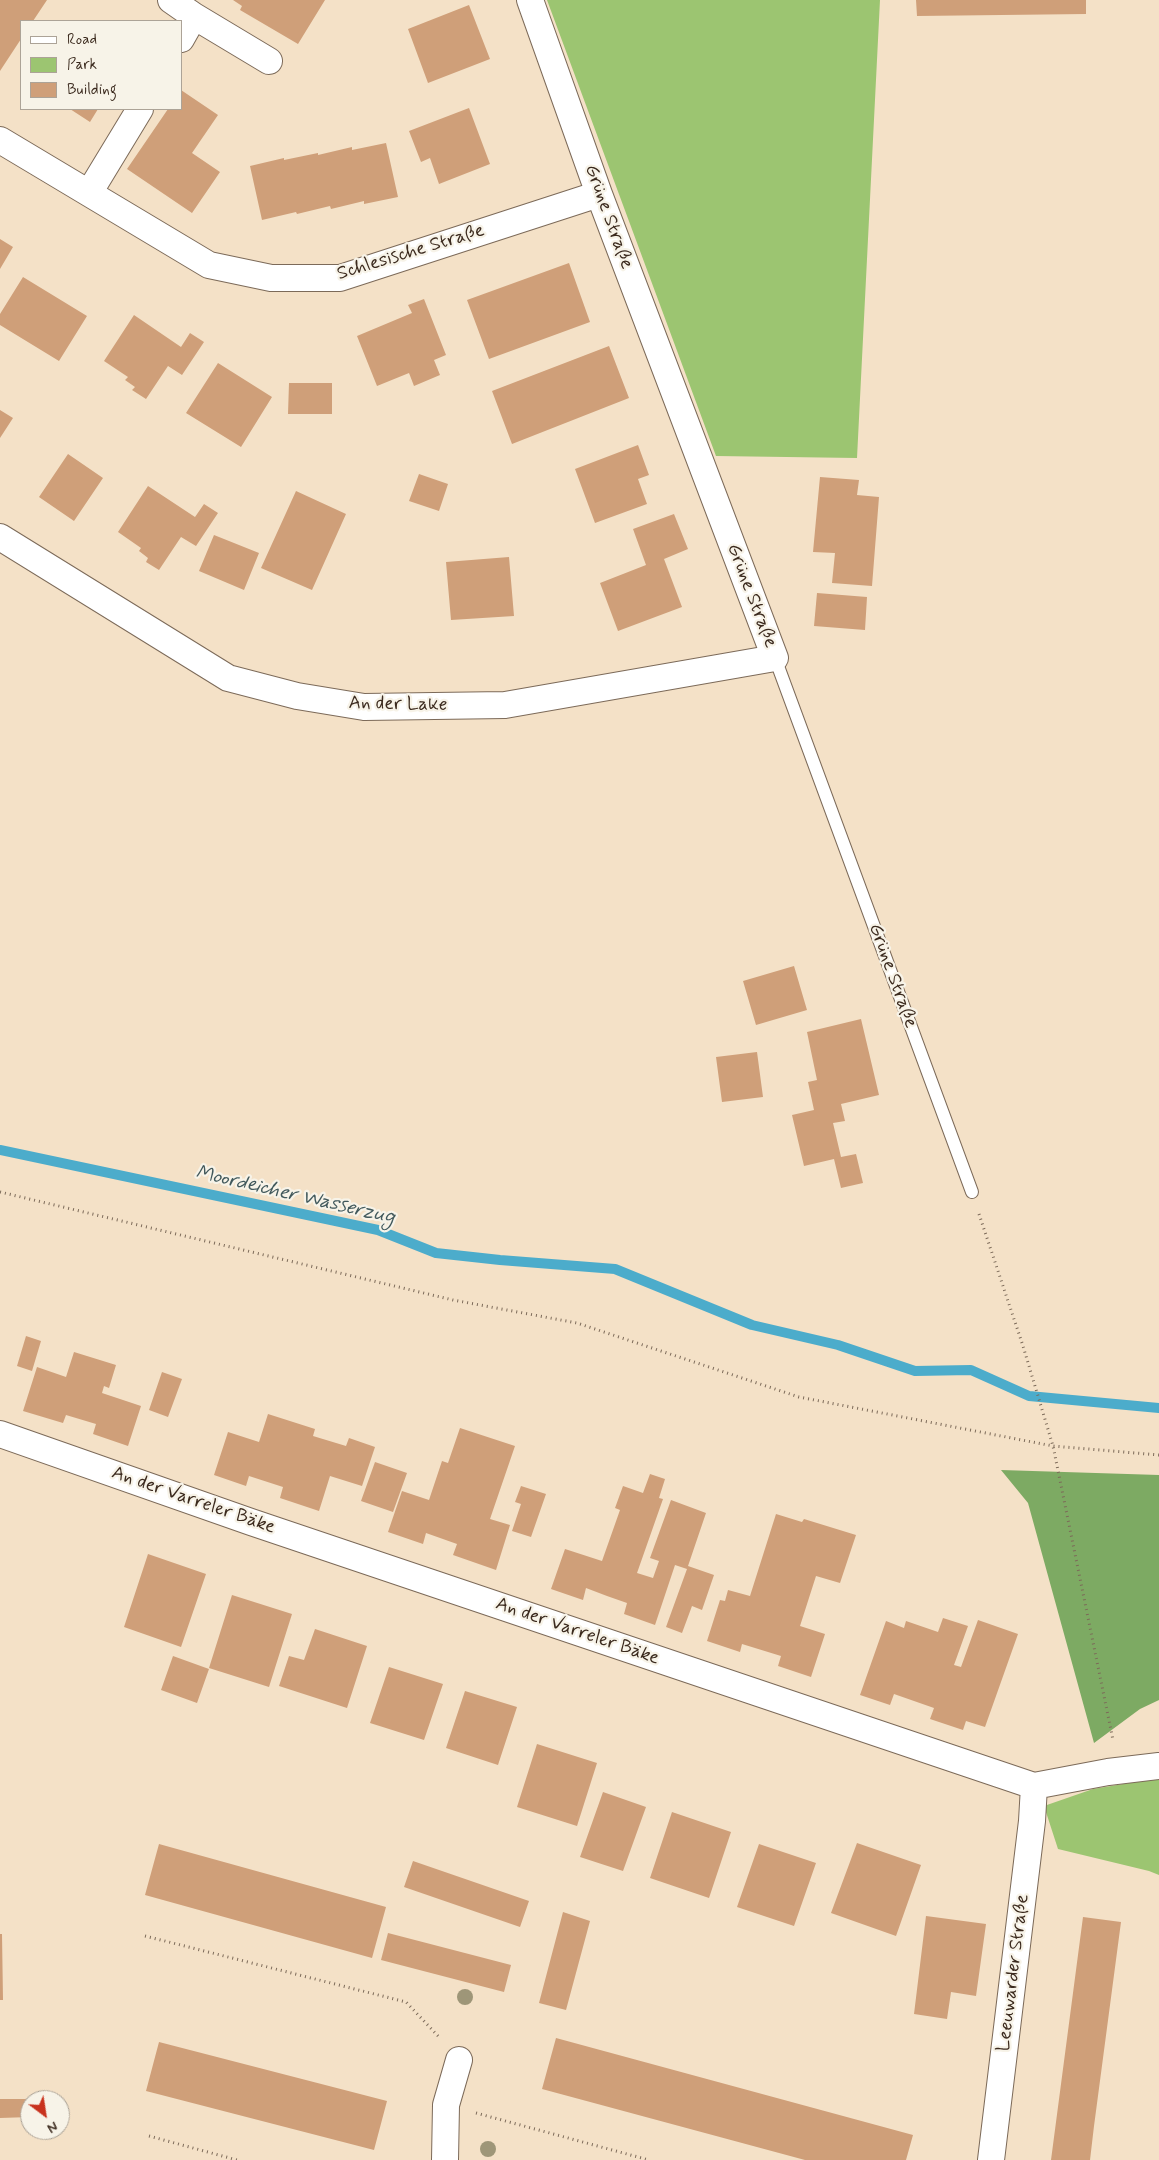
<!DOCTYPE html>
<meta charset="utf-8">
<style>
body{margin:0}
#map{position:relative;width:1159px;height:2160px;overflow:hidden;background:#f4e1c7;font-family:Mynerve,sans-serif}
canvas{display:block}
.legend{position:absolute;left:20px;top:20px;width:162px;height:90px;box-sizing:border-box;background:#f7f3e8;border:1px solid #aca397;margin:0;padding:6px 9px;list-style:none;font-size:15px;color:#3b2a1e}
.legend li{display:flex;align-items:center;gap:10px;height:25px}
.legend b{width:25px;border:1px solid #aca397}
.north{position:absolute;left:20px;top:2090px;width:50px;height:50px;box-sizing:border-box;background:#f7f3e8;border:1px solid #aca397;border-radius:50%;rotate:149deg;font-size:14px;font-weight:700;line-height:20px;text-align:center;color:#3b2a1e}
.north::after{content:'';display:block;margin:auto;width:18px;height:22px;background:#c8321e;clip-path:polygon(50% 0,100% 100%,50% 72%,0 100%)}
</style>
<div id="map">
<canvas width="1159" height="2160"></canvas>
<ul class="legend">
<li><b style="height:6px;background:#fff"></b>Road</li>
<li><b style="height:14px;background:#9cc571"></b>Park</li>
<li><b style="height:14px;background:#cf9f79"></b>Building</li>
</ul>
<div class="north">N</div>
</div>
<script>
const ctx = document.querySelector('canvas').getContext('2d');
ctx.lineJoin = 'round';
function paint(path, color) { ctx.fillStyle = color; ctx.fill(path, 'evenodd'); }
function stroke(path, color, width, dash) { ctx.strokeStyle = color; ctx.lineWidth = width; ctx.lineCap = dash ? 'butt' : 'round'; ctx.setLineDash(dash || []); ctx.stroke(path); }
function label(font, color, halo, rows, align = 'center') {
  ctx.font = font + ' Mynerve,sans-serif'; ctx.lineWidth = 4.5; ctx.setLineDash([]); ctx.textBaseline = 'middle'; ctx.strokeStyle = halo; ctx.fillStyle = color; for (const [text, x, y, turn = 0] of rows) {
    ctx.save(); ctx.translate(x, y); ctx.rotate((+turn || 0) * Math.PI / 180); ctx.textAlign = isNaN(turn) ? turn : align; if (halo) ctx.strokeText(text, 0, 0); ctx.fillText(text, 0, 0); ctx.restore();
  }
}
paint(new Path2D(`
 M547,0H880L857,458L716,456Z
 M1159,1778V1875L1149,1871L1058,1849L1044,1806L1093,1789Z`), '#9cc571');
paint(new Path2D(`
 M1001,1470L1159,1475V1700L1140,1709L1094,1743L1028,1503Z`), '#7daa63');
stroke(new Path2D(`
 M0,1150L378,1230L436,1253L500,1260L615,1269L752,1325L838,1345L915,1371L971,1370L1029,1396L1159,1408`), '#4caccb', 10);
paint(new Path2D(`
 M0,0H47L33,21H21V39L0,71Z
 M233,0H325L298,44L240,10L242,6Z
 M916,0H1086V14L917,16Z
 M469,5L490,59L428,83L408,29Z
 M181,90L218,115L192,153L220,172L192,213L127,169L168,109H181Z
 M469,108L490,164L439,184L430,158L421,162L409,131Z
 M70,109H98L90,122Z
 M386,143L398,197L364,204V201L331,209L330,206L297,214L296,212L262,220L250,166L284,158V160L318,153V155L352,147V150Z
 M0,239L13,247L0,269Z
 M569,263L590,322L489,359L467,300Z
 M23,277L87,316L59,361L0,325V314Z
 M424,299L446,355L434,360L440,375L414,386L409,373L377,386L357,336L412,313L408,305Z
 M134,315L181,347L190,333L204,342L182,375L168,366L146,399L132,390L135,387L125,380L128,377L104,361Z
 M609,346L629,398L512,444L492,391Z
 M218,363L272,397L241,447L186,413Z
 M289,383H332V414H288Z
 M0,410L13,418L0,438Z
 M638,445L649,475L638,479L647,504L595,523L575,469Z
 M68,454L103,478L74,521L39,497Z
 M419,474L448,484L439,511L409,501Z
 M820,477L859,480L857,495L879,497L872,586L832,583L835,553L813,552Z
 M148,486L195,517L204,504L218,513L196,546L181,537L159,570L146,562L148,558L139,551L141,548L118,532Z
 M296,491L346,514L312,590L261,568Z
 M674,514L688,549L664,559L682,607L618,631L600,583L646,565L633,529Z
 M214,535L259,553L244,590L199,571Z
 M509,557L514,616L451,620L446,562Z
 M817,593L867,597L865,630L814,626Z
 M794,966L807,1010L756,1025L743,981Z
 M861,1019L879,1095L841,1104L845,1121L833,1123L841,1157L856,1154L863,1183L841,1188L834,1159L804,1166L792,1115L814,1110L808,1082L817,1080L807,1032Z
 M757,1052L763,1097L722,1102L716,1057Z
 M26,1336L41,1341L32,1371L17,1366Z
 M74,1352L116,1365L109,1388L104,1386L102,1393L141,1406L128,1446L93,1434L96,1424L66,1415L63,1423L23,1411L37,1367L66,1377Z
 M162,1372L182,1379L168,1417L149,1410Z
 M268,1414L315,1429L313,1436L346,1446L349,1438L375,1447L362,1486L330,1476L319,1511L280,1498L283,1487L249,1476L246,1486L214,1475L228,1432L259,1442Z
 M460,1428L515,1446L490,1519L510,1525L496,1570L453,1555L457,1544L426,1533L423,1544L388,1532L402,1491L429,1500L442,1461L448,1463Z
 M375,1462L407,1473L393,1512L361,1501Z
 M650,1474L665,1479L659,1498L663,1499L637,1573L653,1578L659,1561L650,1558L671,1500L706,1513L688,1566L714,1575L702,1610L692,1606L682,1633L666,1627L687,1569L675,1565L655,1625L624,1614L627,1603L607,1596L586,1588L583,1600L551,1589L565,1549L602,1561L620,1510L615,1508L623,1486L643,1493Z
 M521,1486L546,1494L531,1537L512,1531L521,1504L515,1502Z
 M776,1514L802,1522L804,1519L856,1535L840,1583L816,1576L800,1626L825,1634L811,1677L778,1666L781,1656L742,1644L740,1652L707,1641L720,1600L725,1601L728,1590L750,1596Z
 M148,1554L206,1574L181,1647L124,1627Z
 M232,1595L292,1614L269,1687L209,1668Z
 M943,1618L968,1626L954,1665L961,1667L978,1620L1018,1634L985,1727L966,1721L963,1730L930,1719L934,1708L894,1694L890,1705L860,1695L886,1621L904,1628L906,1621L938,1632Z
 M315,1629L367,1646L347,1708L279,1686L289,1656L304,1660Z
 M173,1656L209,1669L197,1703L161,1690Z
 M389,1667L443,1684L424,1740L370,1723Z
 M465,1691L517,1707L498,1765L446,1748Z
 M537,1744L597,1763L577,1826L517,1807Z
 M603,1792L646,1807L623,1871L580,1857Z
 M672,1812L731,1832L709,1898L650,1878Z
 M857,1843L921,1865L896,1936L831,1913Z
 M159,1844L386,1907L372,1958L145,1895Z
 M759,1844L816,1863L794,1926L737,1907Z
 M413,1861L529,1901L520,1927L404,1887Z
 M563,1912L590,1921L566,2010L539,2003Z
 M926,1916L986,1924L976,1996L951,1992L947,2019L914,2014Z
 M1083,1917L1121,1922L1094,2126L1090,2160H1051Z
 M388,1933L511,1965L504,1992L381,1960Z
 M0,1934H2L3,2000H0Z
 M556,2038L913,2135L906,2160H805L542,2089Z
 M159,2042L387,2101L374,2150L146,2091Z
 M0,2099H30V2117L0,2118Z`), '#cf9f79');
const lane = new Path2D(`
 M775,658L972,1192`);
const street = new Path2D(`
 M171,0L194,16
 M181,39L194,16L269,61
 M0,140L209,265L271,278H340L599,194
 M89,193L140,109
 M0,537L228,678L297,696L364,707L505,705L775,658L599,194L530,0
 M0,1434L251,1522L1034,1786L1108,1772L1159,1766
 M445,2160L446,2105L459,2060
 M991,2160L1032,1821L1034,1786`);
stroke(lane, '#7c6a59', 14);
stroke(street, '#7c6a59', 28);
stroke(new Path2D(`
 M0,1192L453,1300L577,1323L799,1397L1053,1446L1159,1455
 M979,1214L1023,1346L1053,1446L1113,1740
 M145,1936L406,2002L439,2037
 M476,2113L649,2160
 M149,2136L237,2160`), '#7c6a59', 3, [1, 4]);
stroke(lane, '#fff', 12);
stroke(street, '#fff', 26);
ctx.fillStyle = '#9e9678';
for (const [x, y] of [
 [465,1997],
 [488,2149]
]) { ctx.beginPath(); ctx.arc(x, y, 8, 0, 2 * Math.PI); ctx.fill(); }
label('19px', '#3b2a1e', '#f7f3e8', [
 ["Grüne Straße",608,217,70],
 ["Schlesische Straße",411,253,-17],
 ["Grüne Straße",751,596,69],
 ["An der Lake",398,705,1],
 ["Grüne Straße",892,976,70],
 ["An der Varreler Bäke",193,1501,19],
 ["An der Varreler Bäke",577,1632,19],
 ["Leeuwarder Straße",1014,1973,-83]
]);
label('italic 20px', '#41585b', '#f7f3e8', [
 ["Moordeicher Wasserzug",295,1196,13]
]);
</script>
